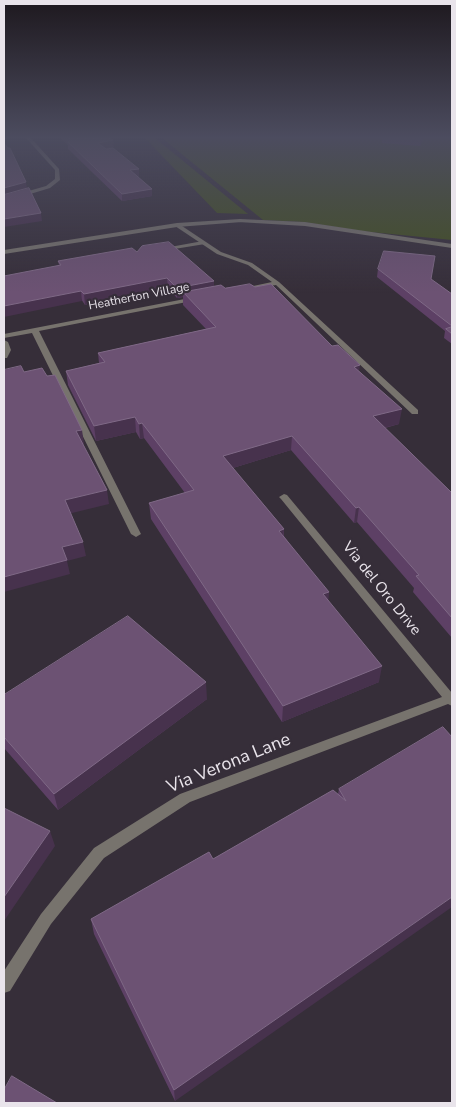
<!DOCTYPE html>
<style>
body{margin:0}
#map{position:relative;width:456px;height:1107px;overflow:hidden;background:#362e39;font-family:"Nunito Sans",sans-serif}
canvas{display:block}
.frame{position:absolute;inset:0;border:5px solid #e9e4eb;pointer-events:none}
</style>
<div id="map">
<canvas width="456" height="1107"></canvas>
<div class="frame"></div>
</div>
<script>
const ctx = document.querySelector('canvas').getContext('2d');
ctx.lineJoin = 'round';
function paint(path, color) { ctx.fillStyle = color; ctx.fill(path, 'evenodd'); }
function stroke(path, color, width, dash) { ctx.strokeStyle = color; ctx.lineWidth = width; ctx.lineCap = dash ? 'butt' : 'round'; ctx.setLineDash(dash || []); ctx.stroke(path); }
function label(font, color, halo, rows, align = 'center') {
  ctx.font = font + ' "Nunito Sans",sans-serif'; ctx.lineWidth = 4.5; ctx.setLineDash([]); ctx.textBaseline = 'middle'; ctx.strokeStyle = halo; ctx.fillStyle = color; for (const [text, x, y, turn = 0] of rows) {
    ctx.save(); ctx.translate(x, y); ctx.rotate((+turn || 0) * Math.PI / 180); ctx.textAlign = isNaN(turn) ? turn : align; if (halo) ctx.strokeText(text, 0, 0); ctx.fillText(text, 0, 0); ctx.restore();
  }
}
paint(new Path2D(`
 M145,138H155L248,214L217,213Z
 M162,138H452V240L361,231L304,222L263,220Z`), '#424f1e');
paint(new Path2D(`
 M203,241L206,243L205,244L162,251L159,249Z
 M4,340L8,342L11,350L7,358H4Z`), '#77736d');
paint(new Path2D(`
 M4,138H8L4,140Z
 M26,138H31L59,169L60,180L50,188L4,202V198L46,186L55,179V170Z
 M240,219L305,222L452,244V248L305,226L238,222V220Z
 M175,224H179L221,252L252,263L279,282L418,410V414H412L276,285L239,291V289L272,282L248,265L217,254L175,226Z
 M195,297L197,298V300L39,331L141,534L136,537L131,534L32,333L4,338V334Z
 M284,494L287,495L452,693V706L448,704L190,802L104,858L51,924L10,991L4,993V971L41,914L94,848L180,794L442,697L281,499L279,497Z`), '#77736d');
paint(new Path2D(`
 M240,219L242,220V222L177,227L4,254V250L177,223Z`), '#77736d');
paint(new Path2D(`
 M60,138H110L114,147L105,149L139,169V177H138L152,189V196L122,201L68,149V145Z
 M382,138H423L420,146L382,143Z
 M137,252L214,281V286L225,288L255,287L332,346L359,371L399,424L385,428L452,493V638L413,592L414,588L357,522L354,523L291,450L233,468L284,529V536L328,600L379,682L282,722L151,519L149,503L185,493L144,438L140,439L136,432L96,441L68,385L66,371L99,363L98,353L206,329L183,305V297L177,298L168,288L85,305L59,265L58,261Z
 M378,269L431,279L452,294V344L444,338L445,331L377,277Z
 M4,695L207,699L58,810L4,748Z
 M443,727L175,1101L94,934L91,919L213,859L338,794L339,789Z`), '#5d4065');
paint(new Path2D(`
 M421,138H423L420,146Z
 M113,140L114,147L98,149V143Z
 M139,169V177L131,178L130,170Z
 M26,182L27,189L4,196V188Z
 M152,189V196L122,201V194Z
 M41,213L42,221L4,227V219Z
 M167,278L168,288L85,305L84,294Z
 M214,281V291L183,292V297L177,298V288Z
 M81,291L82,301L4,317V306Z
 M360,365L358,379L354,367Z
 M402,409L399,424L371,431L373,416Z
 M135,417L136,432L96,441L94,426Z
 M142,423L144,438L140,439L139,424Z
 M82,430L84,444L78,445L76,431Z
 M292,436L291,450L223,471V456Z
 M107,490L109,504L68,514L65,500Z
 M359,507L357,522L354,523L356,508Z
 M284,529L283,545L279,531Z
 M83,542L86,556L67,561L70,574L4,592V577L62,547Z
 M329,592L328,608L323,594Z
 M382,666L379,682L282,722L283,706Z
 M206,682L207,699L58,810L54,794Z
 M50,831L55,846L4,921V897Z
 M452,897V907L175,1101L174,1090Z`), '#47324d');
const building = new Path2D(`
 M68,138H110L113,140L98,143L106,149L113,148L139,169L130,170L152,189L122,194L68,142L70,140Z
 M4,143L8,148H10L26,182L4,188Z
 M29,188L41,213L4,219V195Z
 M169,242L214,281L177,288L167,278L84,294L81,291L4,306V276L61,265L58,261L132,248L137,252L142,246Z
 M384,251L435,256L431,279L452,294V326L378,269Z
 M250,284L255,287L271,284L332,346L338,345L360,365L354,367L402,409L373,416L452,493V618L416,576L419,575L359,507L356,508L292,436L223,456L284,529L279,531L329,592L323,594L382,666L283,706L149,503L194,490L142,423L139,424L135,417L94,426L66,371L105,362L98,353L216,327L183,292L221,285L225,288Z
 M452,327V334L446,329Z
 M21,366L24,372L42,368L47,376L55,375L82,430L76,431L107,490L65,500L83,542L62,547L67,560L4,577V370Z
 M128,616L206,682L54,794L4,737V695Z
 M443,727L452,737V897L174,1090L91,919L209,852L213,859L333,790L346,801L339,789Z
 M4,808L50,831L4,897Z
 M12,1076L57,1103H4V1090Z`);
paint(building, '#6c5273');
stroke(building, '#7f6986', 1);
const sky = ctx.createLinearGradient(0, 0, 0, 293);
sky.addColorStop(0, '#1e191f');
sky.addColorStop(0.47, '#4c4c5f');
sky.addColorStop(1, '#4c4c5f00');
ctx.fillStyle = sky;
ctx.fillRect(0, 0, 456, 293);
label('12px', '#e9e4eb', '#362e39', [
 ["Heatherton Village",139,297,-11]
]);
label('15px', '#e9e4eb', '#362e39', [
 ["Via del Oro Drive",381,589,51]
]);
label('18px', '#e9e4eb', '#362e39', [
 ["Via Verona Lane",229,764,-22]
]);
</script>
